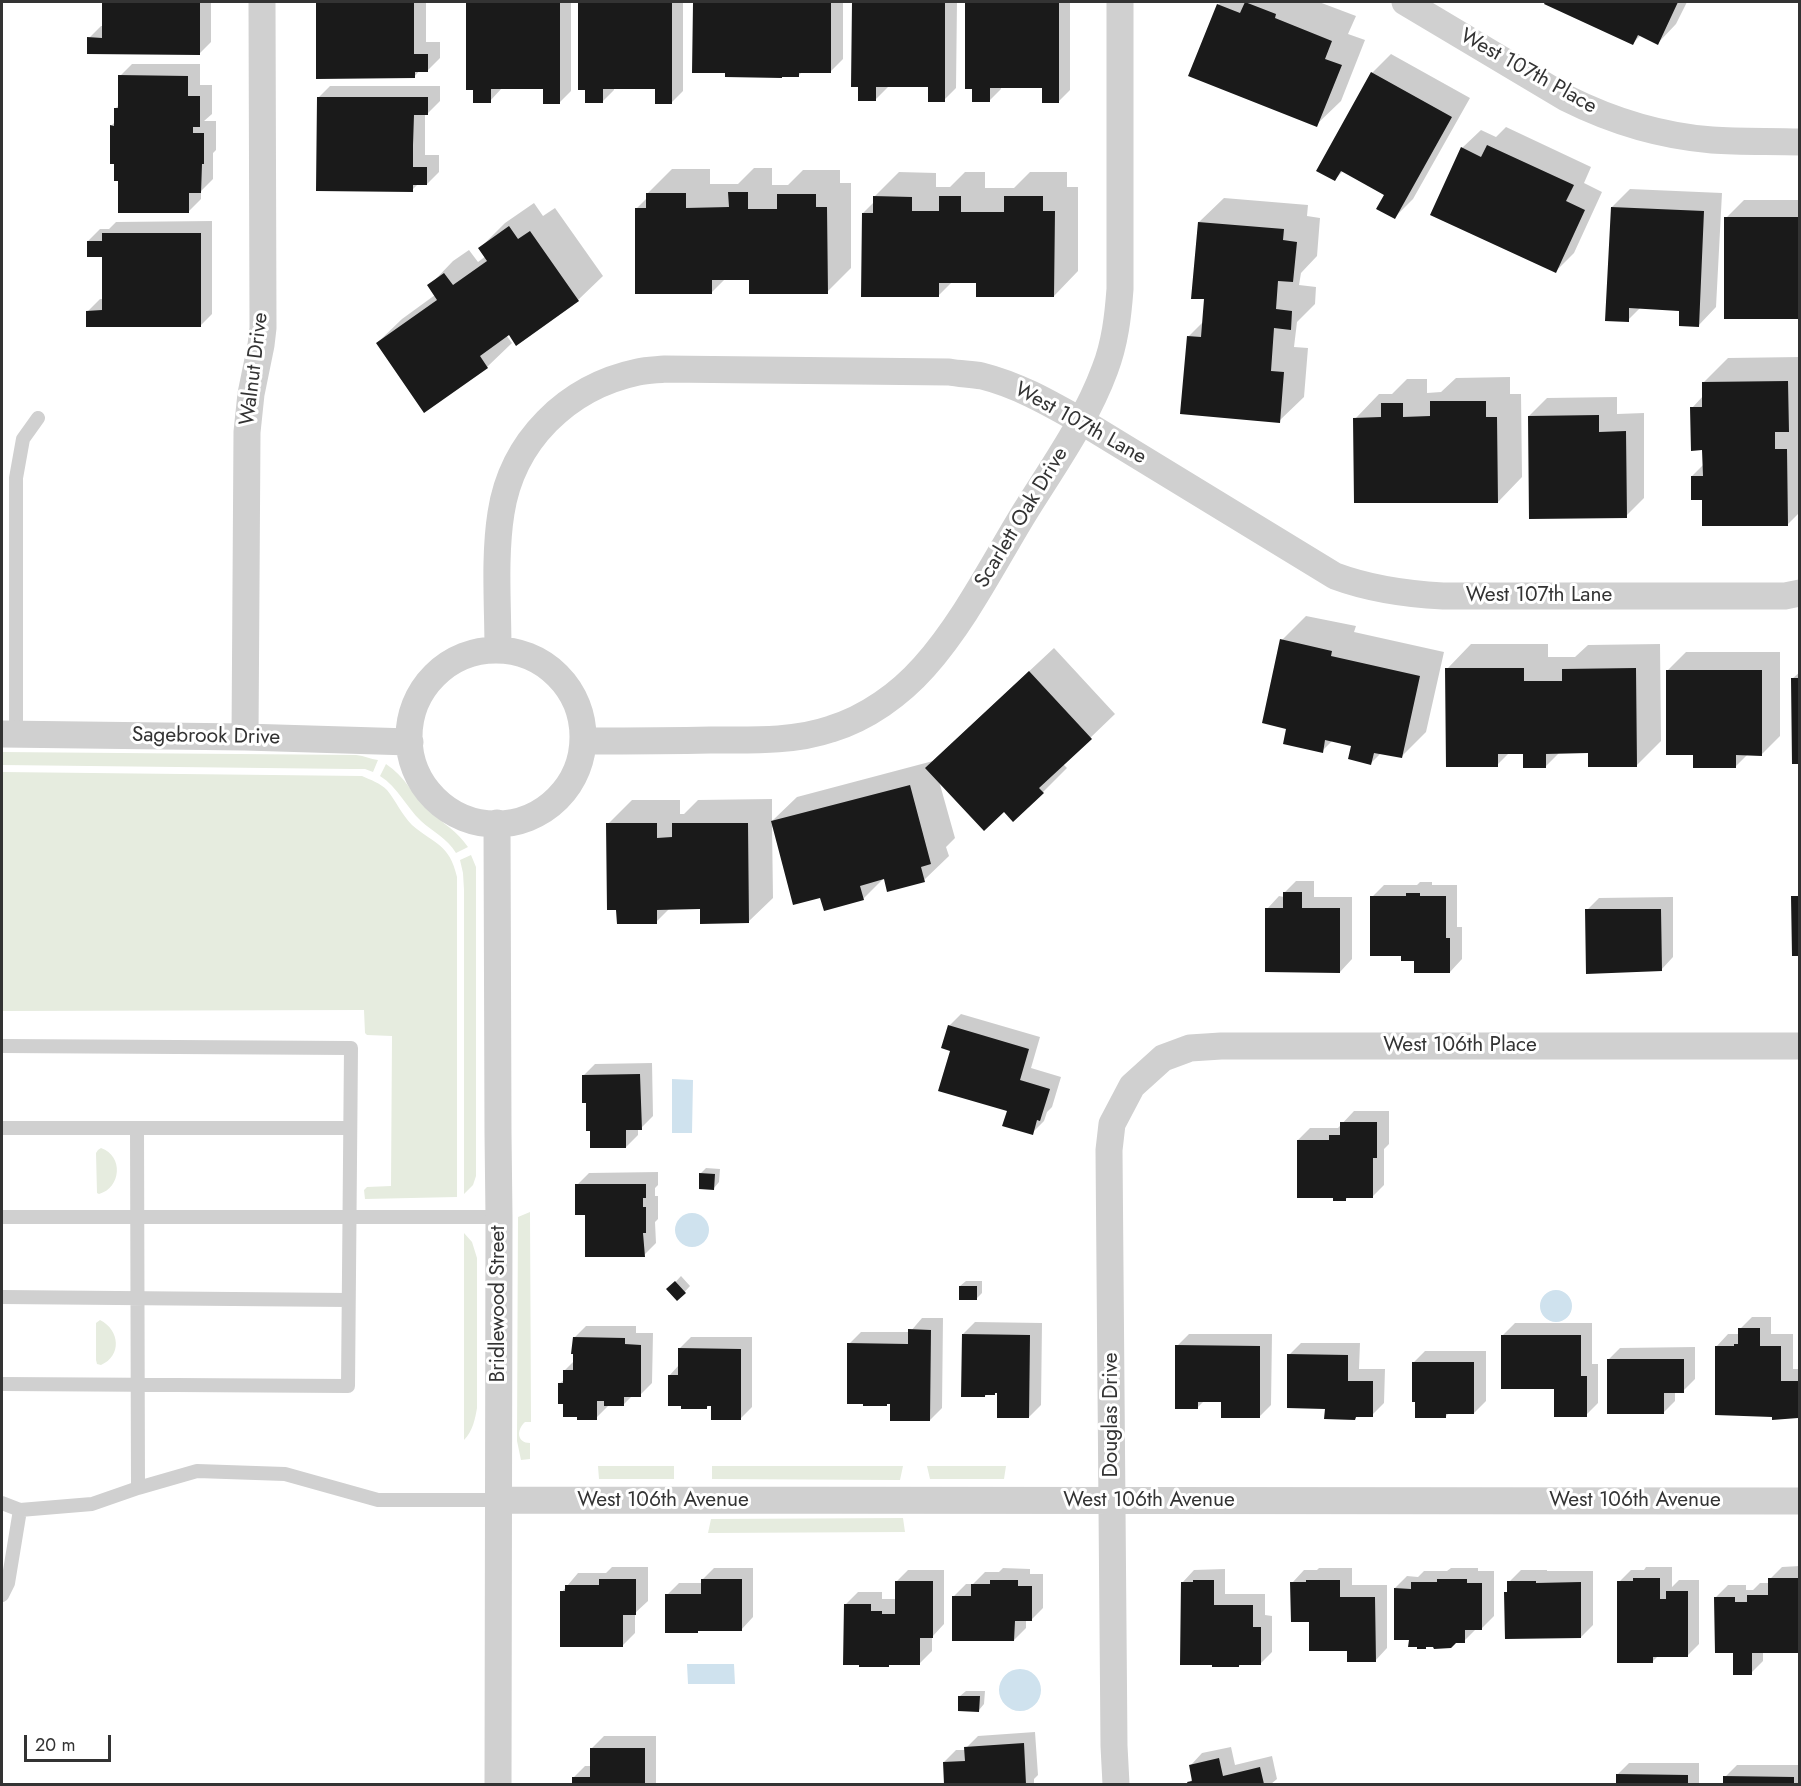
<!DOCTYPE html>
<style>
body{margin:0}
#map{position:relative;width:1801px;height:1786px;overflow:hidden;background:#fff;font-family:Jost,sans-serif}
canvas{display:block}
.frame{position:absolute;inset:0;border:3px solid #333;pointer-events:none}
.scale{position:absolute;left:24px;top:1735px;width:87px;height:27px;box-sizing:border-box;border:3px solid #333;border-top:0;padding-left:8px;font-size:18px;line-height:21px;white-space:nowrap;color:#333;-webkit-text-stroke:4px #fff;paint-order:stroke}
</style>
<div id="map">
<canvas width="1801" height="1786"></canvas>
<div class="frame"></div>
<div class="scale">20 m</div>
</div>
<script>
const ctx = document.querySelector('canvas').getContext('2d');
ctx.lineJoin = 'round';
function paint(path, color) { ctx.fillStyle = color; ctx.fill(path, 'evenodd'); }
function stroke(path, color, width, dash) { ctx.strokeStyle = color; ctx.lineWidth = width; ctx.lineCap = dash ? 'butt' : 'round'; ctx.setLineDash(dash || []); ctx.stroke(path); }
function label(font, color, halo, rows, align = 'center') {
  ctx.font = font + ' Jost,sans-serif'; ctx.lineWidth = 6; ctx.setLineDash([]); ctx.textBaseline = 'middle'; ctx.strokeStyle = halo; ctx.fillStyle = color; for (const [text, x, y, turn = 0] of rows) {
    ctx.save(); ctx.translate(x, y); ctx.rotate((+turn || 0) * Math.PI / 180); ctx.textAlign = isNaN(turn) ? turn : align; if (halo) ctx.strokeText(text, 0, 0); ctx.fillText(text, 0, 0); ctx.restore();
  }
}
paint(new Path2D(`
 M2,752L356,755C365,756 370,759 378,760L373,772L365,769H352L2,765Z
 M386,764C405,776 414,797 430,812C444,824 457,831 468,847L456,853C447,838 433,832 421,821C406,807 398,787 380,776Z
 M2,772L362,776C371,780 380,783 387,790C396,801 402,815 412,825C435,845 449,843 457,877V1197L365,1199L364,1190L367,1187L391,1186L392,1036L367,1035L365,1033L364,1010L2,1011Z
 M471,855L476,867V1176L473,1185L464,1194V890L463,873L460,860Z
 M101,1148C124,1156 121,1188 99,1194L97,1193L96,1153L98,1150Z
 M530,1212L531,1422H525C516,1430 517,1443 530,1443V1459L521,1460L517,1441L518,1217Z
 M464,1233L472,1242L477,1258V1408C475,1419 473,1431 464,1440Z
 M100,1320C120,1330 122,1356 101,1365L97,1364L96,1360V1323Z
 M598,1466H674V1479H599Z
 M712,1466H903L900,1480L712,1479Z
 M927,1466H1006L1004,1479H930Z
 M903,1518L905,1532L708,1533L711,1519Z`), '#e6ecdf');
paint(new Path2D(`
 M672,1079L693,1080L692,1133H672Z
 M675 1230a17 17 0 1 1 34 0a17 17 0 1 1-34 0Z
 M1540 1306a16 16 0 1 1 32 0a16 16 0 1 1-32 0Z
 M687,1664H734L735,1684H688Z
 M999 1690a21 21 0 1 1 42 0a21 21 0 1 1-42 0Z`), '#cfe2ee');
paint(new Path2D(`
 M104,2H211V42L199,54L89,38L101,26H103Z
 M317,2H426V42H440V58L428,70H420L414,77H317Z
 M468,2H571V91L559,103L544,88H502L490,101L474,88H468Z
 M580,2H683V91L671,103L656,88H614V90L602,102L586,88H580Z
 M696,2H843V59L831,71H803L799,75L694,3Z
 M853,2H957L956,88L944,100L930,86L888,85V87L876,99L859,86H853Z
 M967,2H1070V90L1058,102L1043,87H1001V89L989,101L974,87H967Z
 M1221,2H1319L1356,16L1348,34L1365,40L1341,101L1316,125L1218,5Z
 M1547,2H1687L1676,24L1658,43L1641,35L1633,43L1546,3Z
 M1391,54L1470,98L1413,199L1394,218L1386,195L1343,171L1334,180L1318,170L1372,73Z
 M132,64H200V85H212V114L204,121H216V150L213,153V179L201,191V199L188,212L120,180L111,126L115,122L116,108L119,105L120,76Z
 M330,86H440V101L428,113H425V155H439V172L427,184H418L412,190L318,98Z
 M1506,127L1591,167L1584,183L1602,192L1574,253L1556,271L1462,148L1481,130L1496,137Z
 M754,168H772V185H788L803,170H840V183H851V268L827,292L750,278H726L712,292L636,209L647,198V194L672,169H710V184H738Z
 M899,172L936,173V187H950L965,172H985V188H1014L1030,172H1067V187H1078V271L1054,296L978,282H952L938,296L863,213L874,202V197Z
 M1630,189L1722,193L1716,307L1698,326L1681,309L1641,307L1628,320L1612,207Z
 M1224,198L1308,205L1307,216L1320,218L1317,256L1301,273L1299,285L1316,287L1315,304L1297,322L1294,347L1308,348L1304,397L1279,421L1188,337L1204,321L1206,298L1199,222Z
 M1744,200H1800V317L1726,218Z
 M534,203L543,216L555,208L603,276L578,300L517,344L510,333L506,335L512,343L487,367L377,343L402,319L435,295L429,286L453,261L469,250L478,262L486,256L480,248L505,223Z
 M212,221V314L200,326L88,311L100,299H104V256L88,241L100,229H109L116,222Z
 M1800,357V512L1788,524L1703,499L1692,476L1704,464V448L1692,408L1703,396V383L1728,358Z
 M1510,377V394H1521L1522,477L1498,502L1355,419L1379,394H1392L1407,379H1427V393L1441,392L1456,378Z
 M1617,397V414L1644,413V498L1626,516L1529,416L1547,398Z
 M1306,616L1356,626L1354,632L1444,652L1426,732L1401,757L1381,753L1371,763L1353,745L1333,740L1322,751L1282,640Z
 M1471,644H1548V657H1575L1588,645L1660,644L1661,741L1637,765L1589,752H1560L1545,767L1525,752H1510L1497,765L1447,669Z
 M1054,648L1115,714L1063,764L1067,768L1043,792L1004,810L939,781L955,838L946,847L949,856L924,880L885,877L863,899L821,896L772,826L773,898L748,922L701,908H670L656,922L608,824L632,800H680V814H684L698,800L772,799V821L797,797L933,761Z
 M1686,652H1780V736L1762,754H1748L1735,767L1694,754L1668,670Z
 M1800,672V762L1793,678Z
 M1296,881H1314V897H1352V959L1340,972L1267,909L1279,896L1284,897V893Z
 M1420,882H1432V885H1457V927H1462V959L1450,972L1415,959L1372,897L1384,885H1417Z
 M1673,897V957L1661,970L1587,910L1599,898Z
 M961,1014L1040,1037L1031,1068L1061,1077L1052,1107L1047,1112L1044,1121L1032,1133L952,1050L949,1026Z
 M652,1063L653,1116L641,1128H638V1135L626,1147L588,1101L583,1076L595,1064Z
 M1354,1111H1389V1144L1384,1149V1185L1372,1197H1348L1346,1199L1298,1140L1310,1128H1338Z
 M706,1168L720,1169L719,1182L714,1188L700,1174Z
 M658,1172V1185L655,1188V1196H658V1219L655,1222L656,1243L644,1255L586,1214L577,1185L589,1173Z
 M681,1276L690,1286L678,1299L669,1289Z
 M966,1281H982V1293L976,1299L960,1286Z
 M1752,1317H1771V1334H1793V1369H1800V1415L1798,1417L1716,1347L1728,1334H1740V1329Z
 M922,1318H943L942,1408L930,1420L892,1403L849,1344L861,1332H910Z
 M975,1322L1042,1323L1041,1405L1029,1417L999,1390L994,1394H987L985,1396L963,1334Z
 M1515,1323H1592V1364H1598V1403L1586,1415L1503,1335Z
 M586,1326H636V1333H653L652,1383L640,1395H633L624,1404H608V1406L596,1418L565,1403L559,1384L565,1379V1370L575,1360L574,1338Z
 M1189,1334H1272L1271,1405L1259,1417L1222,1401H1204L1198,1407L1177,1346Z
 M691,1337H752V1407L740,1419L713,1405H709L706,1408L669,1376L679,1365V1349Z
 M1301,1343H1360L1359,1369H1385L1384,1403L1372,1415H1358L1355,1418L1326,1407L1289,1355Z
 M1695,1347V1379L1683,1391H1675V1401L1663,1413L1608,1360L1620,1348Z
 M1425,1351H1486V1401L1474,1413H1449L1446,1416L1413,1363Z
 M1800,1566V1651H1763V1661L1751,1673L1735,1651L1716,1597L1728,1585H1746V1590H1753L1760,1583H1770V1579L1782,1567Z
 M612,1567H648V1601L635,1613V1633L623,1645L562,1592L578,1573H606Z
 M1646,1567H1672V1587L1679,1580H1699V1644L1687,1656H1658L1652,1662L1619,1582L1631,1570H1644Z
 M714,1568H753V1617L741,1630L667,1595L679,1583H702V1580Z
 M1003,1568L1030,1569V1574H1043V1608L1031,1620H1026V1628L1014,1640L954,1596L966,1584H973L985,1572H999Z
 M1319,1568H1352V1585H1387V1648L1375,1661L1348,1650L1310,1621L1292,1583L1304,1570H1317Z
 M1451,1568H1478V1571H1494V1616L1482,1628L1476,1629L1464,1641L1428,1645L1425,1648L1410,1638L1395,1588L1407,1576L1418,1577L1424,1571H1447Z
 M1225,1569V1594H1265V1615L1272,1616V1652L1260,1664H1241L1239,1666L1182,1583L1194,1570Z
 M908,1570H944V1624L932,1637V1651L919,1664H861L846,1604L858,1592H882V1599H896V1582Z
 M1521,1570H1547V1571H1593V1625L1581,1637L1506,1593L1509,1590V1582Z
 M966,1691H985L984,1704L979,1710L960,1696Z
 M1035,1732L1038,1775L1034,1779V1784H949L944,1762L956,1750H966V1748L978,1736Z
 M604,1736H656V1784H573V1778L585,1766H592V1748Z
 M1231,1747L1235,1765L1272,1756L1277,1779L1271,1784H1189V1783L1193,1778L1190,1766L1202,1753Z
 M1629,1763H1699V1784H1617V1775Z
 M1737,1765H1800V1784H1725V1777Z`), '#0003');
paint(new Path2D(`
 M102,2H200V55L87,54V37L102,38Z
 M316,2H414V54H428V72H415V78L316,79Z
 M466,2H560V104H543V89H491V103H473V90H466Z
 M578,2H672V104H655V89H603V103H585V90H578Z
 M714,2H831V73H799V77H782V78L725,77V73H692L693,3H714Z
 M852,2H945V102H928V87H876V101H858V87H851Z
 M965,2H1059V103H1042V88H990V102H972V89H965Z
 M1245,2L1276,14L1275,18L1332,41L1325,59L1342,65L1317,127L1188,76L1217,4L1240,13Z
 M1545,2H1678L1658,45L1638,35L1633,45L1544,4Z
 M1371,72L1452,117L1395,219L1376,209L1384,195L1341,171L1335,181L1316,171Z
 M118,75L188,76V96H200V127H193V133H204V164H202L201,193H189V213H118V181H114V164H110V125L114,126V108H118Z
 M317,97H428V115H414L413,145V167H427V185H413V192L316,191Z
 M1487,145L1574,185L1566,201L1585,210L1556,273L1430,215L1461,147L1481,157Z
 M728,192H748V209H777V194H816V207H827L828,294H749V280H712V294H635V208H646V193H686V208L729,207Z
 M873,196L912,197V211H939V196H961V212H1004V196H1043V211H1055L1054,297H976V283H939V297H861L862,213H873Z
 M1611,207L1704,211L1699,327L1679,326V311L1629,308V322L1605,321Z
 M1724,217H1800V319H1724Z
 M1198,222L1284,229L1283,240L1297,242L1293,282L1278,281L1276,309L1292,311L1291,330L1274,328L1271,371L1284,372L1280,423L1180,414L1187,336L1201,337L1204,299H1191Z
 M509,226L518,239L530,231L579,301L516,346L509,335L480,356L488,368L424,413L376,343L437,300L427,285L444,273L453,285L487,261L478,248Z
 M102,233H201V327H86V311L102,310V257H87V241H102Z
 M1788,381L1789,432H1775V449H1787L1788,526H1702V500H1691V476H1703L1702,450L1691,451L1690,407H1702V382Z
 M1430,401H1486V417H1497L1498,503H1354L1353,418L1381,417V403H1403V417L1430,416Z
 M1599,415V432L1626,431L1627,518L1529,519L1528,416Z
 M1280,639L1332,651L1331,656L1420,676L1402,758L1374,753L1371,765L1348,759L1351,746L1325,740L1323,753L1283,744L1286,729L1262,723Z
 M1445,668H1524V681H1562V669L1636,668L1637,767H1588V753L1546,754V768H1523V754H1498V767H1446Z
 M1666,670H1762V756L1736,755V768H1693V755H1666Z
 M1029,671L1092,739L1039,788L1044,793L1013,822L1004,812L984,831L925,768Z
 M1791,678H1800V764H1792Z
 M910,785L931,864L921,867L925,882L887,892L884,879L860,886L864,900L824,911L820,898L793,905L771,821Z
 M606,823H657V838L672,837V823H748L749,923L700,924V909L657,910V924H617L616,910H607Z
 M1283,892H1302V908H1340V973L1265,972V908H1283Z
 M1406,893H1420V896H1446V938H1450V973H1414V961H1401V956H1370V896H1406Z
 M1791,896H1800V956H1792Z
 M1585,909H1661L1662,971L1586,974Z
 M948,1025L1029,1049L1020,1080L1050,1089L1040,1121L1037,1120L1033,1135L1002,1126L1007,1111L938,1091L950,1051L941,1048Z
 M640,1074L642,1130H626V1148H590V1131H586V1103H582V1075Z
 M1340,1122H1377V1158H1373V1198H1346V1201H1333V1198H1297V1140H1329V1135H1340Z
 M699,1173L715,1174L714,1190L699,1189Z
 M575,1184H646V1198H643V1207H646V1233H643L645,1257H585V1215H575Z
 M675,1281L686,1293L677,1301L666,1289Z
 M959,1286H977V1300H959Z
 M1738,1328H1760V1346H1781V1381H1798V1418L1772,1420V1417L1715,1415V1346H1734V1344H1738Z
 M908,1329L931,1330L930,1421H890V1404H887V1406H863V1404H847V1343L908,1344Z
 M962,1334L1030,1335L1029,1418H997V1393H995V1395H985V1397H961Z
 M1501,1335H1581V1376H1587V1417H1554V1389H1501Z
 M573,1337L625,1338V1344L641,1345V1397H624V1406H604V1401H597V1420H577V1417H563V1404H558V1383H563V1370H573V1354H571Z
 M1175,1345L1260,1346V1418H1221V1402H1198V1409H1175Z
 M678,1348L741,1349V1420H711V1406H707V1409H681V1406H668V1375H678Z
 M1287,1354L1348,1355V1381H1373V1417H1356L1355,1420L1324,1419L1325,1409L1287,1408Z
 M1607,1359H1684V1393H1664V1414H1607Z
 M1412,1362H1474V1414H1446V1418H1415V1402H1412Z
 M1633,1578H1660V1599H1666V1591H1688V1657H1653V1663H1617V1581H1633Z
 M1768,1578H1800V1653H1752V1675H1733V1653H1715L1714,1597H1735V1602H1747V1595H1768Z
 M599,1579H636V1615H623V1647H560V1591H565V1585H599Z
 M701,1579H742V1631H698V1633H665V1594H701Z
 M1437,1579H1467V1583H1482V1630H1465V1643H1456L1451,1648L1434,1649L1433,1647H1426V1649H1417V1647H1408L1409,1640H1394V1588L1411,1589V1582H1437Z
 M990,1580H1018V1586H1032V1621H1015L1014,1641H952V1596H971V1584H990Z
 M1193,1580H1214V1605H1253V1627H1261V1665H1239V1667H1212V1665H1180L1181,1582H1193Z
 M1306,1580H1340V1597H1375L1376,1662H1347V1651H1309V1622H1291L1290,1582H1306Z
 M895,1581H933V1638H920V1665H889V1667H859V1665H843L844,1604H871V1611H882V1614H895Z
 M1507,1581H1536V1583L1581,1582V1638L1505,1639L1504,1592H1507Z
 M958,1696H980L979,1712L958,1711Z
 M1024,1743L1026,1784H944L943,1762L965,1761L964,1747Z
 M590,1748H645V1784H572V1777H590Z
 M1219,1758L1223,1776L1260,1767L1264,1784H1188L1187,1782L1192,1781L1189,1765Z
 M1616,1774L1688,1775V1784H1616Z
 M1723,1776L1794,1777V1784H1723Z`), '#1a1a1a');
stroke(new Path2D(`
 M16,735V478L23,439L38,418
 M2,1046L351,1048L348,1386L2,1384
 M2,1128H349
 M137,1128L138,1488
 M2,1217H499
 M2,1297L348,1300
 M2,1503L20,1510L92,1504L138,1488L197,1471L285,1474L378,1500H499
 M2,1595L8,1583L20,1510`), '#d0d0d0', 14);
stroke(new Path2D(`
 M1405,2L1566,98C1612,121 1661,136 1712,140C1741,142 1770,141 1800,142
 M498,650C498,606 494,557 501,513C512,441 567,387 638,372C647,370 656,370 665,369L949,372C960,374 971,374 982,376C1018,385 1049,403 1081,421L1335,576C1370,589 1405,594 1443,596H1785L1800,593
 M409 737a87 87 0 1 1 174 0a87 87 0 1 1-174 0Z
 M2,734L245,737L410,742
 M245,737L247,432L251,394L261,345L263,328L262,2
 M583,741C625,741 668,741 710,740C750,740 793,742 831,729C867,718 900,694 924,667C964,622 992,566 1023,515C1052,468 1086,421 1105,369C1115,343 1118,316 1120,289V2
 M497,823L498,1133L499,1217L498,1784
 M499,1500L1800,1501
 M1116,1784L1114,1746L1109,1150L1112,1124L1132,1086L1163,1058L1190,1048L1221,1046H1800`), '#d0d0d0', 27);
label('21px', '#333', '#fff', [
 ["West 107th Place",1528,72,29],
 ["Walnut Drive",255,369,-83],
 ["West 107th Lane",1080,424,29],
 ["Scarlett Oak Drive",1022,518,-59],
 ["West 107th Lane",1539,596],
 ["Sagebrook Drive",206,737,1],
 ["West 106th Place",1460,1046],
 ["Bridlewood Street",499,1304,-90],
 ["Douglas Drive",1112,1415,-90],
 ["West 106th Avenue",663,1501],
 ["West 106th Avenue",1149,1501],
 ["West 106th Avenue",1635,1501]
]);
</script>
